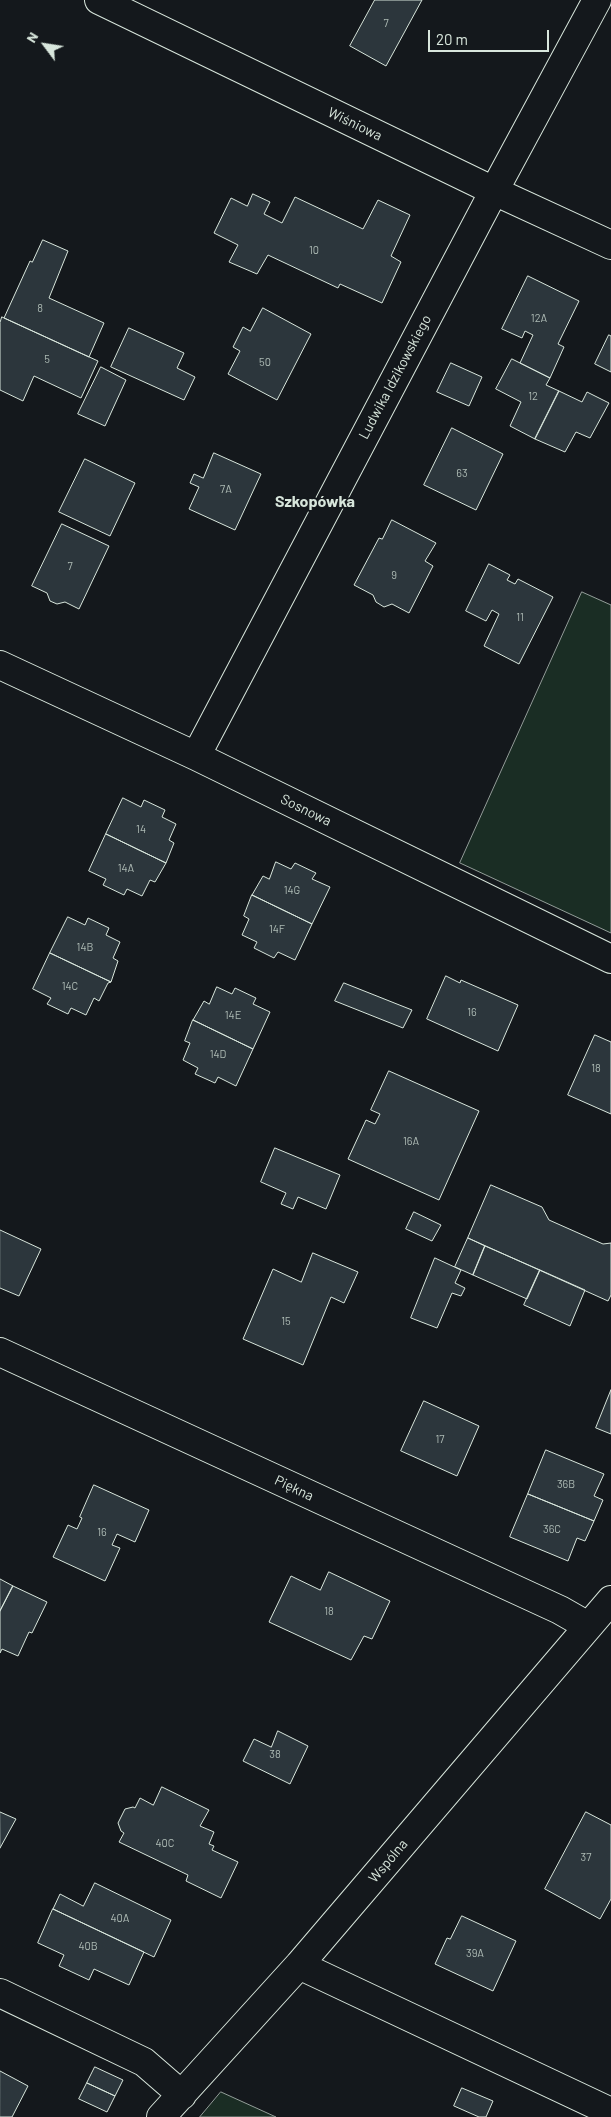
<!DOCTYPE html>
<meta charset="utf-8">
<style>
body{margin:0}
#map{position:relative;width:611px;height:2117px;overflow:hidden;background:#14181c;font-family:Barlow,sans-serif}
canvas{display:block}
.north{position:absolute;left:20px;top:20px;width:50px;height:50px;-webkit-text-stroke:4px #14181c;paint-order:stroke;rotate:301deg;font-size:14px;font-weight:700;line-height:20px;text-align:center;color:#d8e6dc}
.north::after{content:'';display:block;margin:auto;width:18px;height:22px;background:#d8e6dc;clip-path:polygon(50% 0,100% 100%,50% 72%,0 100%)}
.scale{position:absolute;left:428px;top:30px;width:121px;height:22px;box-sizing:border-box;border:2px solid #d8e6dc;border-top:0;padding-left:6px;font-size:15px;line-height:18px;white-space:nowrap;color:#d8e6dc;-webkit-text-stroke:4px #14181c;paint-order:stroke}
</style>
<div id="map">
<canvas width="611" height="2117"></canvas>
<div class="north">N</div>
<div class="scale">20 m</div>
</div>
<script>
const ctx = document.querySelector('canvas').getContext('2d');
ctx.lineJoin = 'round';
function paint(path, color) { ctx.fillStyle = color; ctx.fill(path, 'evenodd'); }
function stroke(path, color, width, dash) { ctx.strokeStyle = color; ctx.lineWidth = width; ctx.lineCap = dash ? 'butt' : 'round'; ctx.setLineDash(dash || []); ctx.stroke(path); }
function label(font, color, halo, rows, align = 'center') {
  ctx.font = font + ' Barlow,sans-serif'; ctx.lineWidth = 4; ctx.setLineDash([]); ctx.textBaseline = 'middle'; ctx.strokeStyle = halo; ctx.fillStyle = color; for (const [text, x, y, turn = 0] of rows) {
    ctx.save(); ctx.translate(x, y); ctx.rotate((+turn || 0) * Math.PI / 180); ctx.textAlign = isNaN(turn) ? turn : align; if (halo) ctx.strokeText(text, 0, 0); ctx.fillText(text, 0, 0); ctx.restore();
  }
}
const green = new Path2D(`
 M582,592L611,605V933L460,863Z
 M221,2092L276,2117H200Z`);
paint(green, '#1a2d24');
stroke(green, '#939e99', 1);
const building = new Path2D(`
 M375,0H422L386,66L350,46Z
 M253,194L270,202L264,214L282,223L295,197L363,229L378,200L410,215L391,256L401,262L382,303L340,284L338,288L268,255L257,274L229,262L238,245L214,233L231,198L247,206Z
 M43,240L68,251L49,298L104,323L89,357L4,318L30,261L32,262Z
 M528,276L579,301L558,344L564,347L550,378L520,363L533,335L525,331L522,338L502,329Z
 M263,308L311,334L277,400L228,374L240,351L233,347L243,327L250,331Z
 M2,317L98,361L81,398L34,376L23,401L0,390V323Z
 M129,328L184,353L177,368L195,377L184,400L111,367Z
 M609,335L611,336V372L595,364Z
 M512,359L550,378L546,385L559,391L535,439L510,426L521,402L496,389Z
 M451,363L482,377L469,406L437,392Z
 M101,367L126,380L105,426L78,414Z
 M559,391L582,402L587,392L609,403L590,438L576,432L565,452L535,439Z
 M452,428L503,454L476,510L424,485Z
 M214,453L261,474L235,530L189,509L199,487L190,483L194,474L203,478Z
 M85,459L135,483L110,536L59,512Z
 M392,520L436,543L425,561L433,566L409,613L392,604L384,607L376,602L373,595L354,585L379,538L382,539Z
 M62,524L109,546L79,609L65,602L57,604L50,601L47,593L32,586Z
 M489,564L510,575L507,580L515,584L518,579L553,597L519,664L484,646L499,614L492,610L486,621L466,611Z
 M123,798L141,807L144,800L165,810L162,817L176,824L169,840L174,843L166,863L106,834Z
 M106,834L166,863L155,882L150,880L142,896L127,889L124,895L103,885L106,879L89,871Z
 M276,862L291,869L295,863L316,873L312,879L330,887L312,924L252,895L263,876L269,879Z
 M252,895L312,924L295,960L278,952L274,958L254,948L257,942L242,935L249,919L244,916Z
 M68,917L85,925L88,918L109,928L106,935L120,942L113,958L118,961L111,982L50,953Z
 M50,953L111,982L108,983L99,1001L94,998L86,1015L71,1008L68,1014L47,1004L51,998L33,989Z
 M446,976L460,983L461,980L518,1005L498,1051L427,1019Z
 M344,983L412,1010L403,1028L335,1001Z
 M217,987L232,994L235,988L256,998L253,1004L270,1012L253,1049L193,1020L204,1001L209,1004Z
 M193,1020L253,1049L236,1086L218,1077L215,1083L195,1074L198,1068L183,1060L190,1043L185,1041Z
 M595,1035L611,1042V1114L568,1095Z
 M389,1071L479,1111L439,1200L348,1159L366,1120L375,1124L380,1114L371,1110Z
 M275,1148L340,1175L326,1209L298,1197L293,1209L281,1204L286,1193L261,1182Z
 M491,1185L542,1207L549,1220L603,1244L611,1243V1295L608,1301L468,1238Z
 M414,1212L441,1225L432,1241L406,1229Z
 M0,1230L41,1249L19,1296L0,1288Z
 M468,1238L485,1246L473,1275L455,1267Z
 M485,1246L540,1270L527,1299L473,1275Z
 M313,1253L358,1272L344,1303L331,1297L303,1365L243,1339L273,1269L301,1282Z
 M435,1258L461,1270L455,1283L465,1288L461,1296L452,1293L437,1328L411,1318Z
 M540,1270L585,1290L570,1326L524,1305Z
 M611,1390V1434L596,1428Z
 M424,1401L479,1426L457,1476L401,1451Z
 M546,1450L604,1474L594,1496L603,1500L594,1521L528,1494Z
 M94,1485L149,1510L135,1542L117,1534L112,1545L120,1548L105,1581L53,1557L68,1525L77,1529L82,1518L80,1517Z
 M528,1494L594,1521L585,1541L577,1538L568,1561L510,1537Z
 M329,1572L390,1601L372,1639L364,1636L351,1660L269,1622L291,1576L320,1590Z
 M0,1579L13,1586L0,1611Z
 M13,1586L47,1602L32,1633L29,1632L18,1656L2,1649L0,1653V1611Z
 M278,1731L308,1746L290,1784L243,1761L254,1739L271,1747Z
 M162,1787L209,1810L200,1826L214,1832L209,1844L214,1846L212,1850L238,1862L221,1898L186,1881L188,1875L119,1842L124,1833L121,1831L118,1823L125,1809L133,1807L135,1808L140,1798L153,1805Z
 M0,1812L16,1819L0,1848Z
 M586,1812L611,1825V1899L600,1919L545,1889Z
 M95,1883L171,1920L154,1957L53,1909L60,1894L83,1906Z
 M53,1909L144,1952L129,1985L94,1969L89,1980L59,1966L64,1955L38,1943Z
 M462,1916L516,1941L493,1991L435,1964L447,1938L450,1939Z
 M95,2067L123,2080L115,2096L87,2083Z
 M0,2071L28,2086L12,2117H0Z
 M87,2083L115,2096L107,2112L79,2099Z
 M462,2088L493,2101L486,2117H479L454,2106Z`);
paint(building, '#2c363c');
stroke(building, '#d8e6dc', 1);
const minor = new Path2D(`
 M99,0L494,191L611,245
 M0,665L196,756L611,959
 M196,756L494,191L597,0
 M0,1352L560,1610L588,1626
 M299,1965L611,2112
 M0,1993L144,2062L182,2095
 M161,2117L299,1965L611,1600`);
stroke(minor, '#d8e6dc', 30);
stroke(minor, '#14181c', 28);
label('11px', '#adbab4', null, [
 ["7",386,23],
 ["10",314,250],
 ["8",40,308],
 ["12A",539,318],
 ["5",47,359],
 ["50",265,362],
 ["12",533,396],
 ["63",462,473],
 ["7A",226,489],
 ["7",70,566],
 ["9",394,575],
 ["11",520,617],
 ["14",141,829],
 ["14A",126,868],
 ["14G",292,890],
 ["14F",277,929],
 ["14B",85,947],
 ["14C",70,986],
 ["16",472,1012],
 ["14E",233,1015],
 ["14D",218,1054],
 ["18",596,1068],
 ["16A",411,1141],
 ["15",286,1321],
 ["17",440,1439],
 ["36B",566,1484],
 ["36C",552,1529],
 ["16",102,1532],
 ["18",329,1611],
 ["38",275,1754],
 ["40C",165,1843],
 ["37",586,1857],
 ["40A",120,1918],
 ["40B",88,1946],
 ["39A",475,1953]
]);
label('14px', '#d8e6dc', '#14181c', [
 ["Wiśniowa",355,124,26],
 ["Ludwika Idzikowskiego",395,377,-62],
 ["Sosnowa",306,810,26],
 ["Piękna",294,1488,25],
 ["Wspólna",388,1861,-50]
]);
label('bold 16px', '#d8e6dc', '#14181c', [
 ["Szkopówka",315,502]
]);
</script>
